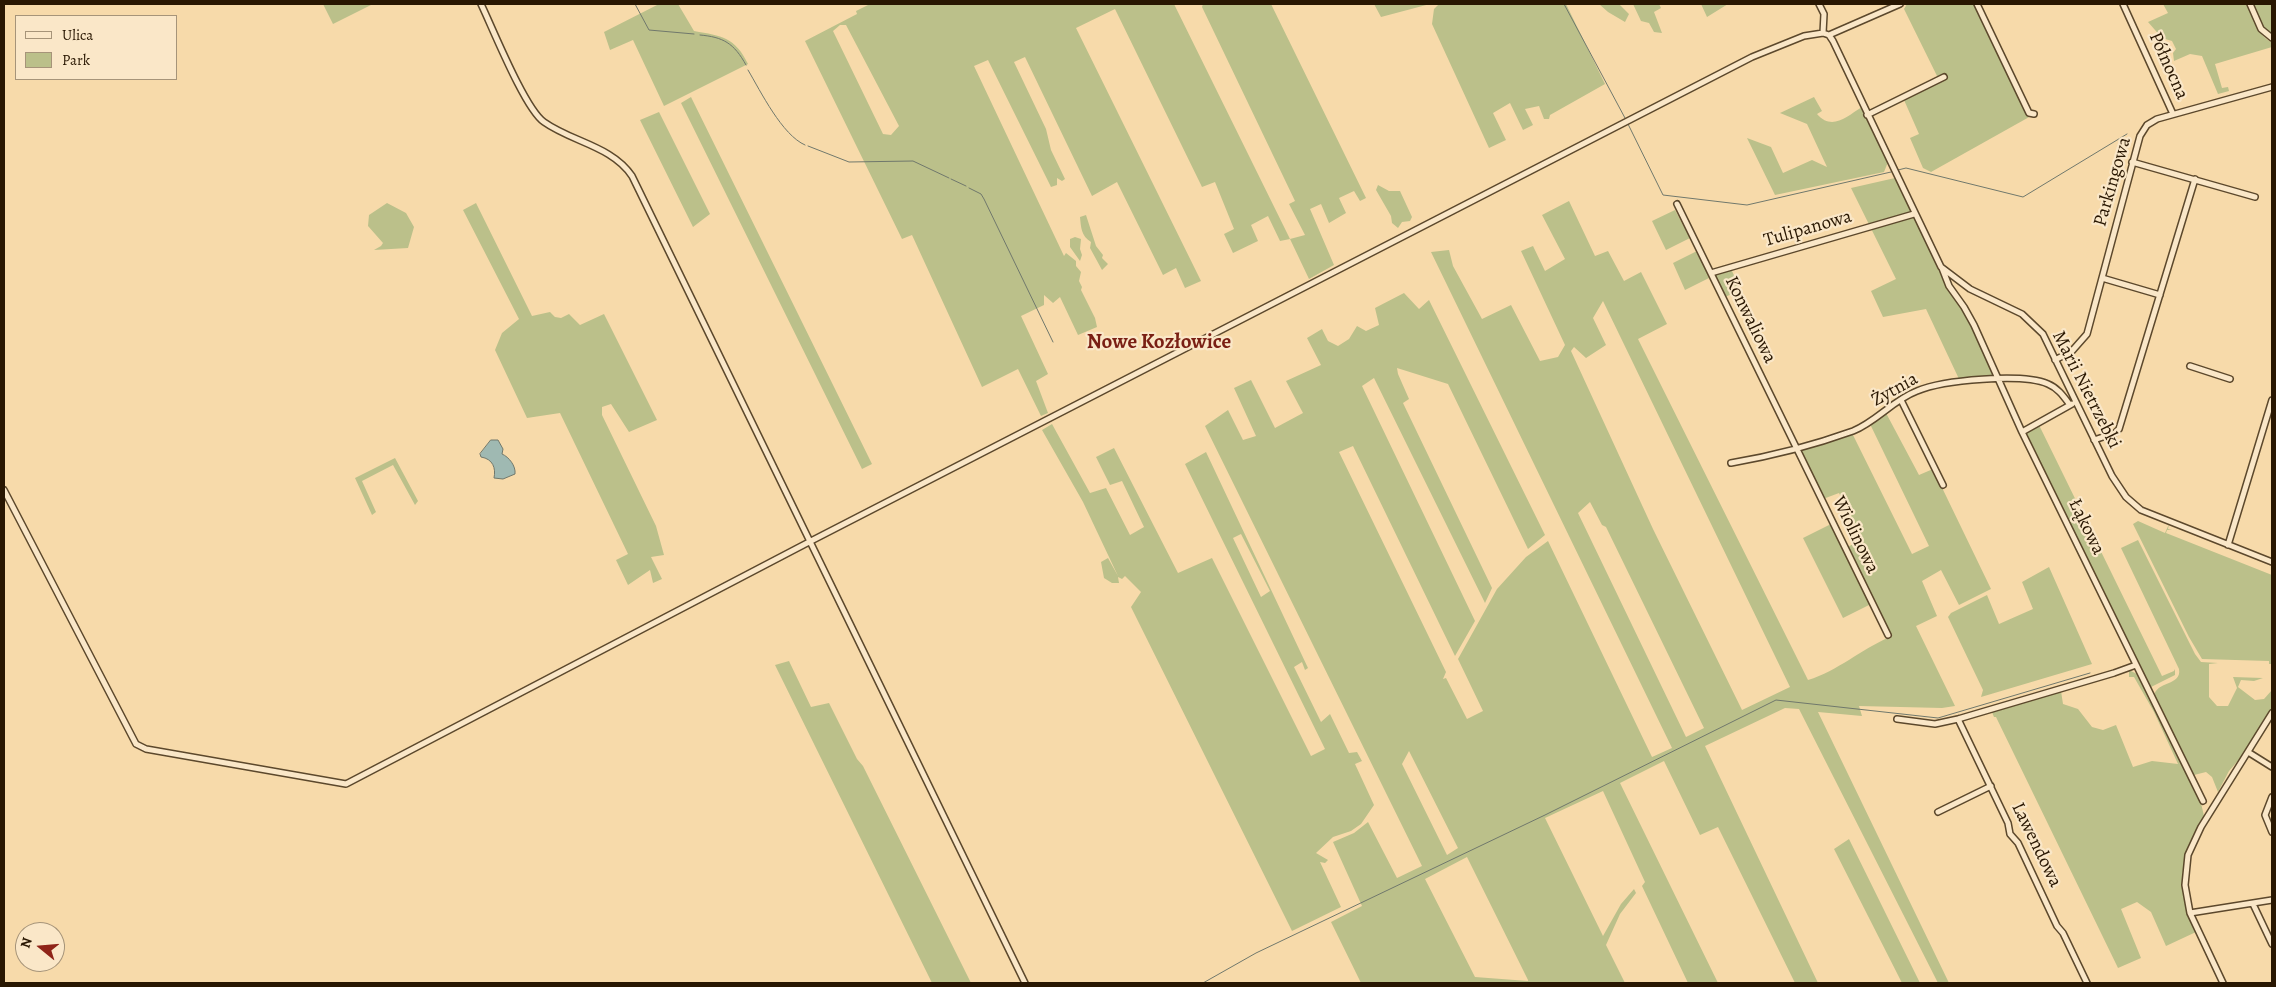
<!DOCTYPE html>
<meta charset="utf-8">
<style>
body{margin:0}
#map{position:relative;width:2276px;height:987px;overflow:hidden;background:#f7daaa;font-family:Alegreya,serif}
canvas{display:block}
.frame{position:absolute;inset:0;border:5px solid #291702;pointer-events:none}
.legend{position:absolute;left:15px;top:15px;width:162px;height:65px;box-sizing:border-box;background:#fae7c8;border:1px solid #a69479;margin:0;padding:6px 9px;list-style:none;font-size:15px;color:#291702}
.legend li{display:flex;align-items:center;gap:10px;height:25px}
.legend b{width:25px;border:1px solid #a69479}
.north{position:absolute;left:15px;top:922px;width:50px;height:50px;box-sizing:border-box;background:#fae7c8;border:1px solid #a69479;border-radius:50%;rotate:287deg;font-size:14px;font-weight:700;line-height:20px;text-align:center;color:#291702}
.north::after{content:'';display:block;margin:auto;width:18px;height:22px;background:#8f2418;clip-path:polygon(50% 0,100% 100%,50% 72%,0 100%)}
</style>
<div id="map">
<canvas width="2276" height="987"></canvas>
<div class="frame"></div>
<ul class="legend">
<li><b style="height:6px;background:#fae7c8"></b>Ulica</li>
<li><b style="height:14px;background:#bbc08a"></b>Park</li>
</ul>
<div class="north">N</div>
</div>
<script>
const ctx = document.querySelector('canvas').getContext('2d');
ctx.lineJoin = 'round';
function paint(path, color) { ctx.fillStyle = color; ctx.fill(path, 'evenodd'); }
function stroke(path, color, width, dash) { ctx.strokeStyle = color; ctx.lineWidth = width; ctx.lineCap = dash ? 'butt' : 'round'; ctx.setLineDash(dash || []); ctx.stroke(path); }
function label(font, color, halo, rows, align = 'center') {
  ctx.font = font + ' Alegreya,serif'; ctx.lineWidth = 4.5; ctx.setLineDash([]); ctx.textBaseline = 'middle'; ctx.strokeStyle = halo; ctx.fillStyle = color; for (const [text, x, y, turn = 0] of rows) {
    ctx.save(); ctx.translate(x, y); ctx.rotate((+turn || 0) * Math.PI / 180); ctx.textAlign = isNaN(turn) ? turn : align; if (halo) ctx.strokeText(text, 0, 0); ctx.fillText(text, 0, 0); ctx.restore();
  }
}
paint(new Path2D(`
 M323,4H373L333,24Z
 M659,4H678L694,31C722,36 735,37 748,64L664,106L633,40L610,50L604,32Z
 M870,4H1174L1290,239L1305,235L1289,204L1295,201L1202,7L1203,4H1271L1366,198L1360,201L1354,191L1339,198L1346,213L1329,223L1321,204L1310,209L1334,265L1309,279L1290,239L1280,241L1268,216L1251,225L1258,241L1233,253L1224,234L1234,229L1215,182L1202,187L1115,9L1076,28L1201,281L1185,288L1176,268L1163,275L1117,182L1092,196L1025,57L1014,62L1046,129L1051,150L1065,179L1062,181L1057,178V185L1051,187L988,60L974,66L1064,256L1066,253L1076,261V266L1081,272L1079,281L1082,287L1081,290L1095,318L1097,327L1078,335L1060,297L1053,303L1044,295V305L1021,316L1048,374L1036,381L1048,413L1041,416L1018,369L982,387L912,235L902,239L805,41L857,14L856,11ZM840,25H846L899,126L891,135L883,134L833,31Z
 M1374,4H1430L1381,17Z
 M1439,4H1566L1605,84L1550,115L1549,119H1544L1539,106L1525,109L1533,125L1523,130L1510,103L1493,113L1506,140L1489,148L1432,24L1434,9Z
 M1599,4H1619L1629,14L1625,22L1608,12Z
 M1633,4H1659L1661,8L1654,12L1662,33L1654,32L1649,23L1641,21Z
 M1701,4H1728L1707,17Z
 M1907,4H1975L2031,116L1931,172L1923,168L1910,138L1919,134L1904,100L1940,82L1904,9Z
 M2163,4H2247C2253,17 2258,37 2272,42V47L2215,64L2222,88L2228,87L2229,91L2218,94L2202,56L2190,54L2174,61L2173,53L2176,49L2172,41L2162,38L2148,22L2168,13Z
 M2252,4H2272V36L2264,29Z
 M691,97L872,464L862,469L681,103Z
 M1814,97L1822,111L1817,114C1832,131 1846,117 1862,107L1888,162L1884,172L1775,195L1747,138L1771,147L1783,173L1812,160L1827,167L1807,124L1780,113Z
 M659,112L710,214L693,227L640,120Z
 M1895,178L1947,285L1963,309L1992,370V375L1959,379L1926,309L1883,317L1871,291L1896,279L1851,188Z
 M1378,185L1389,191H1400L1412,217L1410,221L1402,222L1398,228L1392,223L1391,216L1376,190Z
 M1569,201L1595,256L1608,251L1624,281L1641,272L1667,324L1638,339L1808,680C1838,671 1861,649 1890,637L1846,548L1862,539L1839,493L1823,499L1801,449L1852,433L1912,554L1929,546L1870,424L1886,413L1919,475L1933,469L1991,589L1959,605L1941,570L1922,581L1937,616L1916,626L1955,706L1942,708L1859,706L1862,716L1818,712L1949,983H1938L1799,709L1785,708L1705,746L1818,983H1795L1718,827L1700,835L1664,761L1620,783L1718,983H1688L1642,886L1645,882L1603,791L1545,818L1603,936L1621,904L1634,889L1636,893L1620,914L1606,945L1625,983H1361L1331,922L1362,906L1333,842L1354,833L1368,822L1397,878L1422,866L1205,426L1228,410L1243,440L1256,436L1234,388L1251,380L1275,428L1303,413L1286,381L1321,365L1307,338L1322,329L1328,341L1338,346L1349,339L1357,326L1366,331L1379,325L1375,308L1404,293L1419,309L1429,300L1545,535L1528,549L1448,384L1397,368L1398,374L1409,399L1403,403L1492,588L1485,603L1374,378L1362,386L1475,621L1455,656L1353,446L1339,452L1446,672L1443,679L1446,678L1467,719L1483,711L1458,659L1497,589L1526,557L1548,541L1652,757L1672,748L1431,252L1449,250L1453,266L1482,319L1511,305L1540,361L1558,357L1565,345L1521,251L1533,246L1545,271L1565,259L1542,215ZM1603,301L1790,687L1742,710L1653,529L1571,351L1574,347L1586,358L1606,345L1593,318ZM1590,502L1602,525L1606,527L1704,728L1686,737L1578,513ZM1409,751L1458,848L1447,855L1402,764ZM1467,857L1528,980V981L1475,977L1425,879Z
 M387,203L406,213L414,227L408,248L374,250L381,246L383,243L368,226L369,215Z
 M476,203L532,316L550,312L555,317L561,318L569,314L580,325L604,314L657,420L629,432L611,404L602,407V415L656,526L664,555L651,557L662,579L653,583L650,570L628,585L616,560L628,554L560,413L527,418L495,350L502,333L519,319L463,210Z
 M1675,210L1690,238L1666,250L1652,221Z
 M1086,215L1096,246L1103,255L1102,258L1108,264L1102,270L1090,248L1091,242C1081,236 1081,227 1080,217Z
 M1075,237L1081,239L1080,249L1082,255L1080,261L1070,247V239Z
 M1697,251L1709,278L1685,290L1673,263Z
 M1731,269L1741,290L1725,297L1715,277L1716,274Z
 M1052,424L1090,493L1106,488L1130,535L1144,527L1122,481L1110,485L1096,457L1114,448L1178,573L1212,558L1311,756L1325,749L1185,464L1206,452L1308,668L1305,670L1302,662L1294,667L1321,722L1330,714L1349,753L1357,752L1362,761L1355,764L1374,805L1361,824L1351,831L1333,837L1316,853L1328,860L1325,863L1320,862L1341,907L1292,931L1131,607L1141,592L1125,576L1122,579L1118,577L1119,583H1112L1104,578L1101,562L1108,558L1118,576L1083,502L1042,430ZM1241,534L1270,591L1261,597L1233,538Z
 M2039,425L2162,676L2174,671L2175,669V675L2151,687L2026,438L2027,433Z
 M395,458L418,501L415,505L393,465L362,481L376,512L372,515L355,478Z
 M2138,521L2165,533L2169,524L2168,529L2172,530H2167L2166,533L2272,575V664H2269V661L2202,659L2189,637L2133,524Z
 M1831,524L1871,604L1843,618L1803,538Z
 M2138,540L2195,654L2201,662L2218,663L2209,664V697L2217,706H2228L2237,688L2233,677L2263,678L2254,681L2241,680L2238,687L2255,700L2264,699L2272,690V708L2242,756L2229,771L2218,792L2212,777L2206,772L2194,775L2154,696C2156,681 2182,686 2179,669L2121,548Z
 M2049,567L2092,664L1981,697L1983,690L1948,617L1951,613L1987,595L1999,624L2033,609L2022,582Z
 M789,661L811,707L829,703L857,759L863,766L971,983H932L775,665Z
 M2129,670L2139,675L2201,803L2204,816C2180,858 2174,888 2196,932L2166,946L2151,912L2137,902L2121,909L2141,958L2118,968L1996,717H1994L1991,710L2061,691L2063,704L2078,709L2092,727L2103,730L2116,725L2133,767L2152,761L2178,764L2154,712L2134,677H2129Z
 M1849,839L1920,983H1902L1834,849Z`), '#bbc08a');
const water = new Path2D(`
 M491,440H498L503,449L502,454C509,457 516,466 515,474L503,479L494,478C496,468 493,459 481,457L480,454Z`);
paint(water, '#9fb9b2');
stroke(water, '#70786c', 1);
stroke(new Path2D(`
 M635,4L649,30L694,34
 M1564,4L1625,118
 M700,35C723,37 734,43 746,65
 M748,70C761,92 782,135 805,145
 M1628,124L1663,195L1747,205L1891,172
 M808,146L849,162L913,161L949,178
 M1898,170L1906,168L2023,197L2127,134
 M951,179L966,186
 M969,188L981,194L984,199L1053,342
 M1203,983L1256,953L1545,815L1776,700L1938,718L2090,673`), '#70786c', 1);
const minor = new Path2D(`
 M481,4C493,29 525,109 544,122C572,142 612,146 632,176L1025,983
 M1819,4L1824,14L1823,33
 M1977,4L2029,113L2034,114
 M2123,4L2173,114
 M2250,4L2261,29L2272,38
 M1823,33L1829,35L1833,41L1941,267L1970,289L2022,314L2043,334L2112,476L2126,497L2141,510L2272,562
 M1829,35L1900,4
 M1867,115L1944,77
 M2132,162L2255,197
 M1677,204L1888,635
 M1942,268L1949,286L1964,307L1974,325L2022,432L2203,801
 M1711,273L1914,214
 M2102,278L2160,295
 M2055,360L2072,351L2087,334L2140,136L2147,125L2157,119L2272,87
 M2190,366L2230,379
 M1901,400L1943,485
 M2022,432L2072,404
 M2094,440L2115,433L2119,429L2195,179
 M1731,463C1772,456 1814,445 1853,431C1876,422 1893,400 1917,391C1943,380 2022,373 2048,384C2058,388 2064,397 2070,405
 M4,490L136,744L146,749L346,784L811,541L1752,57L1804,36L1823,33
 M2228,545L2272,400
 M1897,719L1935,724L1958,719L2114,673L2136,665
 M1958,719L2008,823L2010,834L2018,843L2057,926L2063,933L2087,983
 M2248,752L2272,767
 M2272,797L2265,815L2272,832
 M1938,812L1991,786
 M2253,904L2272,944
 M2190,913L2272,900
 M2223,983L2190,913L2185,885L2188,855L2201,827L2272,713`);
stroke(minor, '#5c482c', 8);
stroke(minor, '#fae7c8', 5);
label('19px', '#291702', '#fae7c8', [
 ["Północna",2168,66,66],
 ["Parkingowa",2113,182,-74],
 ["Tulipanowa",1808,229,-16],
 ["Konwaliowa",1750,320,64],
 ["Żytnia",1895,390,-29],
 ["Marii Nietrzebki",2086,390,63],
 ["Łąkowa",2086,527,64],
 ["Wiolinowa",1855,535,64],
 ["Lawendowa",2036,845,64]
]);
label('bold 21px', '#7a1f14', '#fae7c8', [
 ["Nowe Kozłowice",1159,343]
]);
</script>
